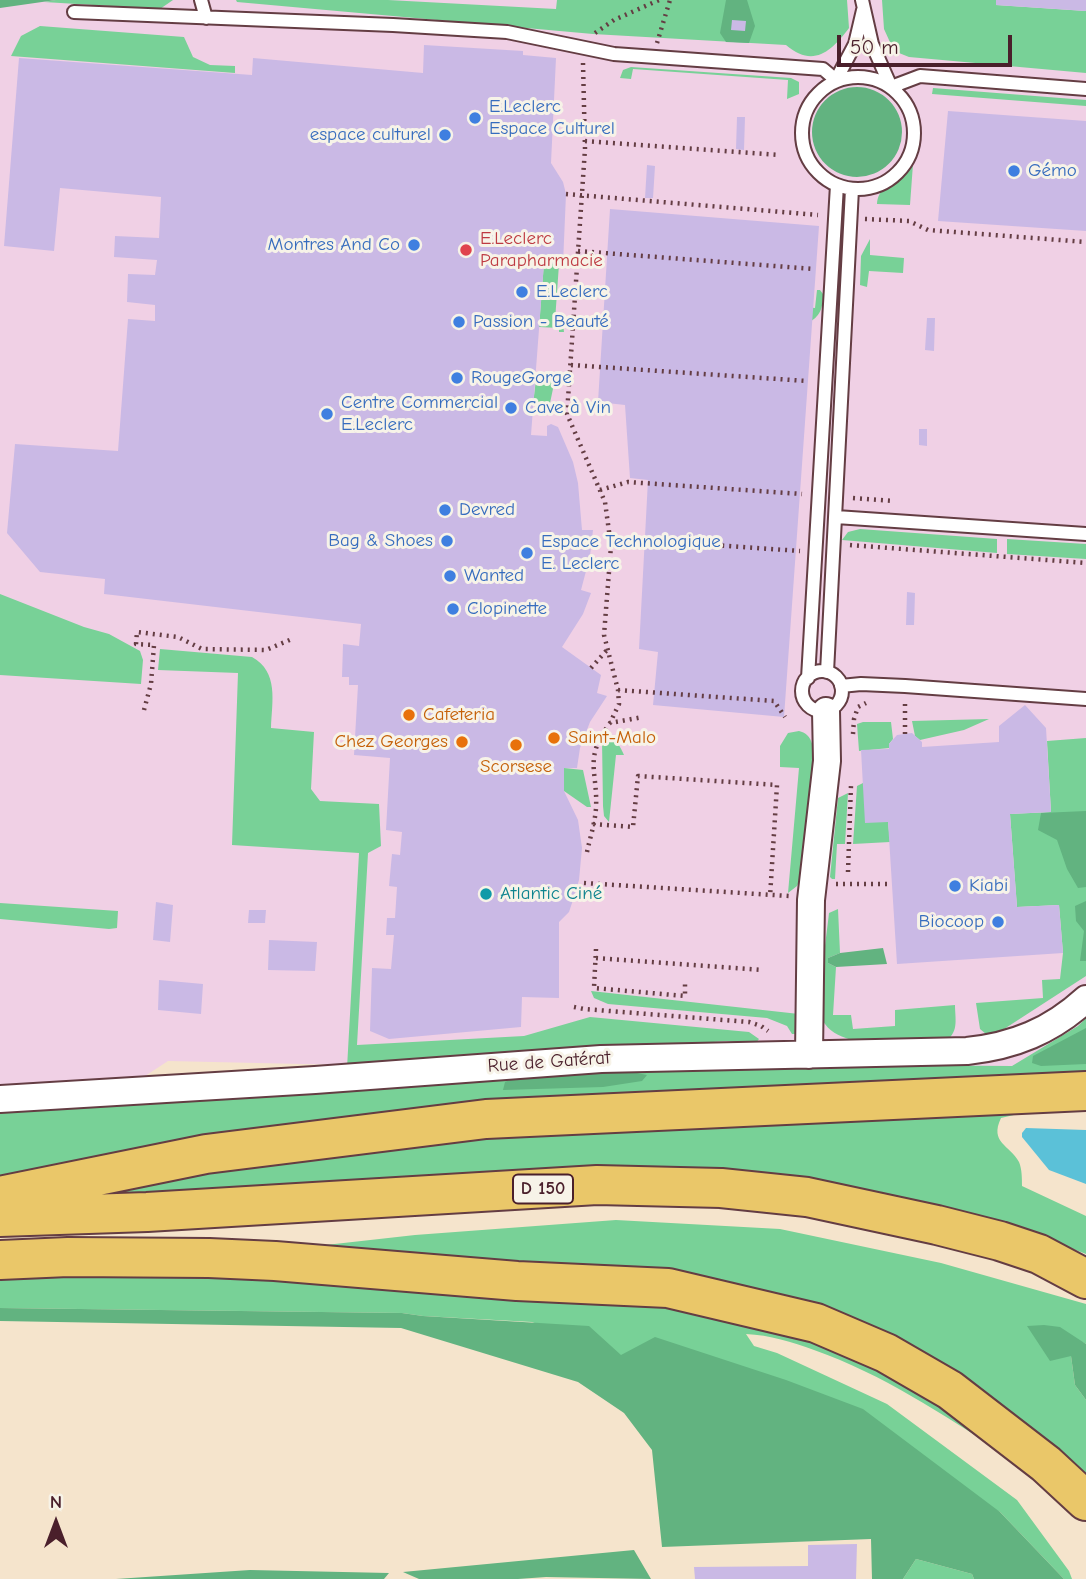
<!DOCTYPE html>
<meta charset="utf-8">
<style>
body{margin:0}
#map{position:relative;width:1086px;height:1579px;overflow:hidden;background:#f5e4cc;font-family:"Comic Neue",sans-serif}
canvas{display:block}
.north{position:absolute;left:21px;top:1488px;width:70px;height:70px;-webkit-text-stroke:5px #f7f3e8;paint-order:stroke;rotate:0deg;font-size:19px;font-weight:700;line-height:28px;text-align:center;color:#4a1f2b}
.north::after{content:'';display:block;margin:auto;width:24px;height:32px;background:#4a1f2b;clip-path:polygon(50% 0,100% 100%,50% 72%,0 100%)}
.scale{position:absolute;left:837px;top:35px;width:175px;height:32px;box-sizing:border-box;border:4px solid #4a1f2b;border-top:0;padding-left:9px;font-size:21px;line-height:24px;white-space:nowrap;color:#4a1f2b;-webkit-text-stroke:5px #f7f3e8;paint-order:stroke}
</style>
<div id="map">
<canvas width="1086" height="1579"></canvas>
<div class="north">N</div>
<div class="scale">50 m</div>
</div>
<script>
const ctx = document.querySelector('canvas').getContext('2d');
ctx.lineJoin = 'round';
function paint(path, color) { ctx.fillStyle = color; ctx.fill(path, 'evenodd'); }
function stroke(path, color, width, dash) { ctx.strokeStyle = color; ctx.lineWidth = width; ctx.lineCap = dash ? 'butt' : 'round'; ctx.setLineDash(dash || []); ctx.stroke(path); }
function label(font, color, halo, rows, align = 'center') {
  ctx.font = font + ' "Comic Neue",sans-serif'; ctx.lineWidth = 6; ctx.setLineDash([]); ctx.textBaseline = 'middle'; ctx.strokeStyle = halo; ctx.fillStyle = color; for (const [text, x, y, turn = 0] of rows) {
    ctx.save(); ctx.translate(x, y); ctx.rotate((+turn || 0) * Math.PI / 180); ctx.textAlign = isNaN(turn) ? turn : align; if (halo) ctx.strokeText(text, 0, 0); ctx.fillText(text, 0, 0); ctx.restore();
  }
}
paint(new Path2D(`
 M0,0H1086V1068L347,1065L168,1061L136,1082L0,1087Z`), '#f0d0e5');
paint(new Path2D(`
 M56,0H173L160,9L44,2Z
 M236,0H388L556,9L557,0H847L849,28C831,52 813,68 786,45L593,34L237,2Z
 M882,0H996V5L1086,11V73L909,57L894,51L884,29Z
 M40,26L184,37L193,57L210,65L235,66V73L11,56L21,36Z
 M631,67L791,78L799,82V94L787,99L788,80L633,69L631,79L620,78L623,70Z
 M933,88L1086,100V106L932,94Z
 M913,164L910,205L877,204C878,188 889,187 900,177C905,173 909,168 913,164Z
 M870,239V255L904,258L903,273L869,271L867,287L860,285L861,256Z
 M544,263L559,264L555,321L563,324L564,332H559V328L539,327Z
 M817,290H820L823,294C823,311 819,318 804,325L805,307L815,308Z
 M556,377H560V380L554,384L550,403L546,406L533,405L536,379L555,380Z
 M860,529L997,539V553L842,540L848,532Z
 M1007,539L1086,544V559L1007,554Z
 M0,594L84,627L109,634L140,651L143,660L141,684L0,675Z
 M160,649L252,657C279,672 272,701 271,728L314,732L311,789L320,801L379,804L381,846L368,853L357,1045L524,1036L590,1017L749,1032L759,1039L755,1044L727,1041L347,1068L359,853L232,845L238,673L158,670Z
 M989,719L964,730L920,740L915,736L912,721Z
 M863,722H891L893,739L889,744V748L859,751L857,724Z
 M799,731C812,734 813,745 814,757L802,876L797,886L788,893L799,768L780,767V746L788,733Z
 M606,738C617,739 620,746 624,755H616L609,822L604,816L603,806L602,740Z
 M1086,738V976L1001,1031L986,1034L980,1029L976,1003L1043,998L1042,980L1060,979L1063,953L1059,905L1017,907L1010,814L1051,812L1047,741Z
 M564,768L583,770L591,807H587L564,791Z
 M863,783L888,822L890,842L853,844L857,786Z
 M848,793L845,844H837L835,879H832L830,877L838,798Z
 M0,903L118,911L117,928L109,929L0,919Z
 M838,909L840,953L828,958V963L836,967L833,1015H851L853,1029L895,1026V1010L955,1005C955,1018 959,1031 947,1040L854,1041C843,1037 832,1034 825,1024C815,1011 827,933 829,913Z
 M591,991L799,1014L798,1034H792L787,1026L767,1018L608,1004L594,998Z
 M1086,1018V1078L0,1180V1112L733,1064L1012,1066L1078,1026Z
 M1031,1111L1001,1118C989,1143 1010,1145 1019,1162C1022,1169 1022,1179 1022,1186L1086,1216V1254L1045,1238L696,1169L614,1166L169,1193L40,1196L431,1134Z
 M616,1220L780,1229L941,1263L1086,1304V1344L1082,1342L1071,1356L1075,1385L1086,1400V1481L778,1303L272,1251L415,1235Z
 M139,1274L432,1285L650,1305L756,1324L853,1355L919,1392L1004,1453C942,1415 883,1374 814,1350C792,1342 770,1335 746,1334L754,1346L777,1353L887,1404L1017,1500L1069,1571L1072,1579H1064L1000,1512L621,1356L532,1322L423,1316L402,1313L0,1308V1279Z
 M916,1559L972,1574L974,1579H903Z`), '#78d197');
paint(new Path2D(`
 M0,0H56L0,8Z
 M726,0H747L755,26L749,43L726,42L720,33Z
 M812 132a45 45 0 1 1 90 0a45 45 0 1 1-90 0Z
 M1086,811V887L1078,888L1067,869L1057,840L1038,830L1041,813Z
 M1086,901V961H1080L1084,931L1076,921L1075,906Z
 M883,948L887,964L836,967L828,963V958L840,953Z
 M1086,1028V1064L1041,1066L1032,1063L1033,1056Z
 M627,1071L647,1075L642,1081L603,1087L503,1090L505,1082L514,1078Z
 M0,1308L402,1313L423,1316L589,1326L621,1355L655,1337L786,1380L863,1409L1000,1512L1064,1579H974L972,1574L916,1559L903,1579H872L871,1539L662,1547L652,1450L624,1413L578,1382L401,1328L0,1321Z
 M1044,1325L1060,1327L1086,1344V1400L1075,1385L1071,1356L1050,1361L1027,1326Z
 M634,1550L651,1579L546,1577L518,1579H419L403,1572Z
 M250,1570L389,1573L384,1579H116Z`), '#62b380');
paint(new Path2D(`
 M1026,1128L1086,1130V1184L1049,1170L1022,1137V1133Z`), '#5bc1d8');
paint(new Path2D(`
 M996,0H1086V11L996,5Z
 M732,20L746,21L745,31L731,30Z
 M424,45L523,51V55L556,58L551,163L563,182L566,194L563,264L544,263L531,435L547,436V426L551,424L558,427L573,462L578,483L582,530H593L590,556L581,590L591,593L583,614L562,647L601,675L597,693L607,696L590,722L580,748L577,768H564V791L578,820L582,848L579,880L573,900L569,912L559,922V998L522,997L521,1027L389,1039L370,1031L372,968L391,969L394,935H386L387,918H395L397,887L389,886L392,854L400,855L402,832L386,830L390,758L354,755L358,685H349V677H342L343,644L359,646L361,624L104,594L105,579L40,572L7,533L15,444L118,451L128,319L155,321V305L127,302L128,274L155,275L157,260L114,257L115,236L159,238L161,197L60,188L54,251L4,246L19,58L252,75L253,58L423,73Z
 M948,111L1086,121V231L938,221Z
 M737,117H745L744,150L736,149Z
 M647,165L655,166L653,198H645Z
 M610,209L819,226L784,717L653,705L658,652L639,649L648,480L630,478L625,405L598,402Z
 M927,318H935L934,351L925,350Z
 M919,429H927V446L919,445Z
 M907,592L915,593L914,625H906Z
 M1025,705L1046,728L1051,812L1010,814L1017,907L1059,905L1063,953L897,964L888,822L865,823L861,750L889,749V744L897,735L912,733L922,742V747L999,742V726Z
 M156,902L173,905L170,942L153,940Z
 M249,910H266L265,923H248Z
 M269,940L317,942L315,971L268,970Z
 M159,980L203,984L201,1014L158,1010Z
 M857,1544L856,1579H695L694,1567L808,1566V1545Z`), '#cab9e5');
const service = new Path2D(`
 M201,0L206,18
 M862,0L872,44L891,87L920,76L1086,89
 M74,12L393,25L507,32L614,54L823,69L836,80L855,44L863,10
 M802 133a56 56 0 1 1 112 0a56 56 0 1 1-112 0Z
 M836,517L1086,534
 M802 691a20 20 0 1 1 40 0a20 20 0 1 1-40 0Z
 M827,672L852,189
 M808,678L837,185
 M841,686L861,684L905,686L1086,699`);
const minor = new Path2D(`
 M809,1055L811,900L827,761L826,711
 M0,1099L315,1080L601,1059L967,1051C1014,1046 1051,1031 1086,999`);
const primary = new Path2D(`
 M0,1196L206,1154L486,1119L1086,1091
 M0,1217L147,1212L597,1185L721,1188L807,1197L937,1225L1000,1241L1039,1254L1086,1279
 M0,1260L68,1257L209,1258L275,1261L517,1281L668,1288L816,1323L886,1353L950,1390L1046,1464L1086,1501`);
stroke(service, '#643d43', 16);
stroke(minor, '#643d43', 30);
stroke(primary, '#643d43', 42);
stroke(new Path2D(`
 M595,33L614,20L659,0
 M657,43L670,0
 M583,63L585,149L567,414L605,502L611,546L604,635L618,690L619,704L610,723
 M585,141L780,155
 M566,194L818,215
 M865,219L909,221L928,230L1086,242
 M578,251L814,269
 M571,365L807,381
 M600,490L628,482L802,494
 M853,498L893,501
 M850,545L1086,563
 M611,546L641,540L800,551
 M591,668L607,650
 M618,690L774,701L785,717
 M144,710L151,684L154,645L136,644L137,632L178,637L202,649L266,650L292,639
 M853,734L854,719L858,707L866,703
 M905,734V703
 M593,824L633,827L638,776L777,785L770,897
 M587,852C590,838 595,823 596,808C598,771 583,759 610,723L643,717
 M848,872L851,785
 M584,883L789,896
 M836,884H892
 M596,949L594,988L685,996V984
 M596,958L763,970
 M574,1007L584,1009L749,1022L761,1026L768,1031`), '#643d43', 4.5, [2, 5]);
stroke(service, '#fff', 12);
stroke(minor, '#fff', 26);
stroke(primary, '#eac769', 38);
for (const [x, y, r, color] of [
 [475,118,7,"#3f7fe0"],
 [445,135,7,"#3f7fe0"],
 [1014,171,7,"#3f7fe0"],
 [414,245,7,"#3f7fe0"],
 [466,250,7,"#e0444e"],
 [522,292,7,"#3f7fe0"],
 [459,322,7,"#3f7fe0"],
 [457,378,7,"#3f7fe0"],
 [511,408,7,"#3f7fe0"],
 [327,414,7,"#3f7fe0"],
 [445,510,7,"#3f7fe0"],
 [447,541,7,"#3f7fe0"],
 [527,553,7,"#3f7fe0"],
 [450,576,7,"#3f7fe0"],
 [453,609,7,"#3f7fe0"],
 [409,715,7,"#e8710a"],
 [554,738,7,"#e8710a"],
 [462,742,7,"#e8710a"],
 [516,745,7,"#e8710a"],
 [955,886,7,"#3f7fe0"],
 [486,894,7,"#0f9aa8"],
 [998,922,7,"#3f7fe0"]
]) { const dot = new Path2D(); dot.arc(x, y, r, 0, 2 * Math.PI); ctx.fillStyle = color; ctx.fill(dot); stroke(dot, '#f7f3e8', 2.5); }
for (const [x, y, w] of [
 [543,1189,60]
]) { const box = new Path2D(); box.roundRect(x - w / 2, y - 14.5, w, 29, 5); ctx.fillStyle = '#f7f3e8'; ctx.fill(box); stroke(box, '#4a1f2b', 2); }
label('bold 18px', '#4a1f2b', null, [
 ["D 150",543,1189]
]);
label('19px', '#366cbe', '#f7f3e8', [
 ["E.Leclerc",489,107],
 ["Espace Culturel",489,129],
 ["espace culturel",431,135,"right"],
 ["Gémo",1028,171],
 ["Montres And Co",400,245,"right"],
 ["E.Leclerc",536,292],
 ["Passion - Beauté",473,322],
 ["RougeGorge",471,378],
 ["Centre Commercial",341,403],
 ["E.Leclerc",341,425],
 ["Cave à Vin",525,408],
 ["Devred",459,510],
 ["Bag & Shoes",433,541,"right"],
 ["Espace Technologique",541,542],
 ["E. Leclerc",541,564],
 ["Wanted",464,576],
 ["Clopinette",467,609],
 ["Kiabi",969,886],
 ["Biocoop",984,922,"right"]
], 'left');
label('19px', '#be3a42', '#f7f3e8', [
 ["E.Leclerc",480,239],
 ["Parapharmacie",480,261]
], 'left');
label('19px', '#c56008', '#f7f3e8', [
 ["Cafeteria",423,715],
 ["Saint-Malo",568,738],
 ["Chez Georges",448,742,"right"],
 ["Scorsese",516,767,"center"]
], 'left');
label('19px', '#0d838f', '#f7f3e8', [
 ["Atlantic Ciné",500,894]
], 'left');
label('19px', '#4a1f2b', '#f7f3e8', [
 ["Rue de Gatérat",549,1062,-4]
]);
</script>
